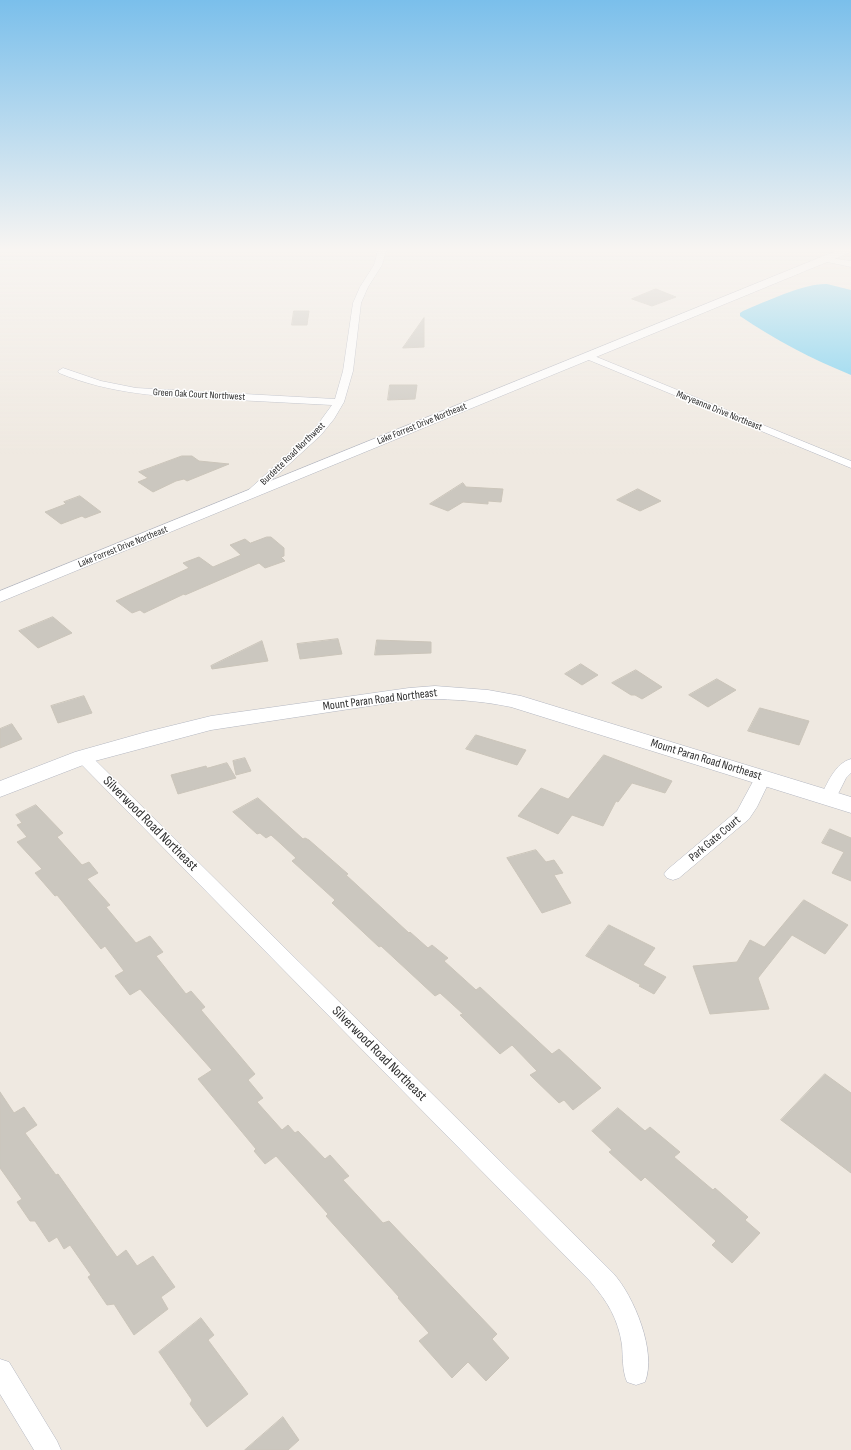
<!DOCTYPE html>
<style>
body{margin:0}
canvas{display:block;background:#efe9e1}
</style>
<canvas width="851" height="1450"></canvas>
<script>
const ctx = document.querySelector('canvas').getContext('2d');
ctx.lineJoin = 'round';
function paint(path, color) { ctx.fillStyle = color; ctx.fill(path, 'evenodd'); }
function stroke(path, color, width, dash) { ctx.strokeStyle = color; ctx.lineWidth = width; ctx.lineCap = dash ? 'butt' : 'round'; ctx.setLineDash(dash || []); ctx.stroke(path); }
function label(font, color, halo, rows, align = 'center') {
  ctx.font = font + ' "Sofia Sans Condensed",sans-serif'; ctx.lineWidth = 3; ctx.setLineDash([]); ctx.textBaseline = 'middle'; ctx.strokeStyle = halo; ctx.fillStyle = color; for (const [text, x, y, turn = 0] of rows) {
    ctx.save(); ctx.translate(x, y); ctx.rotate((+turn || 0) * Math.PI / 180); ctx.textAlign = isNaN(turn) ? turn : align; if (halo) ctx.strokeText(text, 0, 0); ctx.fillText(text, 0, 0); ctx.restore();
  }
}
paint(new Path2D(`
 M827,284L851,290V375C812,359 775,340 740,316V313L743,311C765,302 804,283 827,284Z`), '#75cff0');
const building = new Path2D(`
 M656,289L676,297L652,306L632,299Z
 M294,311H309L307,325H292Z
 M424,318V347L403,348Z
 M390,385H417L415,399L388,400Z
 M182,456H192L199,461L229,464L187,481L184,479L176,481L153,492L138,482L148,478L139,472Z
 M463,483L466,487L503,489L501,502L488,501V504L463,502L448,511L430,504Z
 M638,489L661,501L640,511L617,500Z
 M80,496L101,512L85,518L82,516L61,524L45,512L66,504L64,502Z
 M267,537H271L284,548V556L281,557L285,561L265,568L259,563L185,595L184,594L144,613L140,610L132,613L116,601L189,568L183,563L199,557L213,567L241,555L230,545L245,539L250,543Z
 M53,617L72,633L38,648L19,631Z
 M338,639L342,654L300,659L297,644Z
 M377,640L431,642V653L375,655Z
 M262,641L268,661L212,669L211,666Z
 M581,664L598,675L582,685L565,674Z
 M636,670L662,687L642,699L635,695H631L612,683Z
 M717,679L736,690L708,707L689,695Z
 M84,696L92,713L58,723L51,706Z
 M760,708L809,721L799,745L748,731Z
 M12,724L22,739L0,748V729Z
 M476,735L526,750L517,765L466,749Z
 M604,755L672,781L665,793L632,783L618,802L616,801L603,826L572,815L558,834L518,816L541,788L568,799Z
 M245,758L251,771L236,775L233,761Z
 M227,763L236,778L178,794L171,775L206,766L207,768Z
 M258,798L303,839L305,838L309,840L348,874L346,875L409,933L410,932L428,948L432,945L448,958L444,961L476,990L480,987L552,1054L559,1049L601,1088L573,1110L564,1100L559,1103L530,1075L537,1071L512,1045L500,1054L460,1015L463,1014L440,993L435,996L381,946L379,947L332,903L335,900L292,861L296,858L281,844L271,835L266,838L260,833L257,834L233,812Z
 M36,805L63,833L57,837L82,865L89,862L98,873L87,879L110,905L106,907L136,943L150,936L163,952L156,956L186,994L191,991L205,1007L201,1010L255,1074L248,1080L263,1098L257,1102L282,1130L288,1125L295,1133L298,1131L325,1159L330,1155L349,1176L343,1180L383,1223L389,1221L497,1334L492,1339L509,1358L486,1381L468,1362L452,1378L419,1341L429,1333L398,1298L399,1297L326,1216L328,1214L276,1156L265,1164L254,1151L256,1149L198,1079L212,1070L140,989L130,995L115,976L124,971L105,946L101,949L57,895L55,896L35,873L42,869L17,842L27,837L17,825L22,823L16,815Z
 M830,829L851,838V881L832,873L844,852L822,843Z
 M536,850L546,862L554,860L563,873L554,875L571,903L542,913L507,858Z
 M804,900L848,925L825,954L792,935L758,978L769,1009L710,1014L693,966L737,962L750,940L764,947Z
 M609,925L655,948L643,965L666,977L654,994L639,986L641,985L586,956Z
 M825,1074L851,1093V1173L781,1120Z
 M0,1092L14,1113L24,1107L37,1125L25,1133L56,1175L58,1174L117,1257L126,1250L137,1266L153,1256L175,1287L161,1297L168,1309L134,1335L114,1304L107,1305L88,1277L91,1275L70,1245L64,1249L57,1237L49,1242L35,1221H30L17,1202L22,1199L0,1168Z
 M618,1108L645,1131L650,1127L680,1152L674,1157L713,1190L715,1188L748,1217L745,1220L760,1233L732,1263L712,1245L716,1241L645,1177L641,1181L609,1152L612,1150L592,1131Z
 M201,1318L214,1335L208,1340L248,1394L207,1427L190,1404L192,1400L159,1352Z
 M283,1417L299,1440L288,1450H245Z`);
paint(building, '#cbc7bf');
stroke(building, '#cbc5ba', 1);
const minor = new Path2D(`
 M378,251H386L382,265L368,287L361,303L353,371L344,402L334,419L321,435L252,498H244L242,496L313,431L332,405C294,403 255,401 217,399C163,397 110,394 59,373L58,371L63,368L101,381L136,388L335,399L343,371L353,303L360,287L374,265Z
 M823,257L851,261V267L823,261L822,259Z
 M587,353L851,461V468L584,358L582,356Z
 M83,752L88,753L613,1273C634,1296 657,1352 645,1382L636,1385L627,1382C622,1370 623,1357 622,1345C618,1318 607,1301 590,1281L78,761L75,757L78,753Z
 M851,759V773L846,778L834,802L828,804L822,802L820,798C827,784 835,763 851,759Z
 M763,773L769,774L771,778L757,807L749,819L679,878L673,880L667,878L664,874L667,870L737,811L757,774Z
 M0,1359L9,1362L57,1441L61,1450H34L0,1394Z`);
const tertiary = new Path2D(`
 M836,251H850L849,253L0,602V591Z`);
const secondary = new Path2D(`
 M435,686L488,690L521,696L851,797V813L511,707C477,700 444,698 409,700L211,730L91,762L0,797V781L75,752L146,732L211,716L409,688Z`);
stroke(minor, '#b4b7c1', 1);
stroke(tertiary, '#b4b7c1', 1);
stroke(secondary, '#b4b7c1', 1);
paint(minor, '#fff');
paint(tertiary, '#fff');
paint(secondary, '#fff');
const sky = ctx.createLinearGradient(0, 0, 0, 454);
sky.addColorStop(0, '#7abfeb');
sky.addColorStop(0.55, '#f8f5f2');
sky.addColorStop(1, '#f8f5f200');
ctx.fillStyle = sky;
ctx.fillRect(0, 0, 851, 454);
label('10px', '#2e2e2e', '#fff', [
 ["Green Oak Court Northwest",199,395,3],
 ["Maryeanna Drive Northeast",719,411,22],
 ["Lake Forrest Drive Northeast",422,424,-22],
 ["Burdette Road Northwest",293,454,-44],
 ["Lake Forrest Drive Northeast",123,547,-22]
]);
label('12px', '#2e2e2e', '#fff', [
 ["Mount Paran Road Northeast",380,700,-7],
 ["Mount Paran Road Northeast",706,760,17],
 ["Park Gate Court",715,839,-40]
]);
label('14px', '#2e2e2e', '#fff', [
 ["Silverwood Road Northeast",150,824,45],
 ["Silverwood Road Northeast",379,1054,45]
]);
</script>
